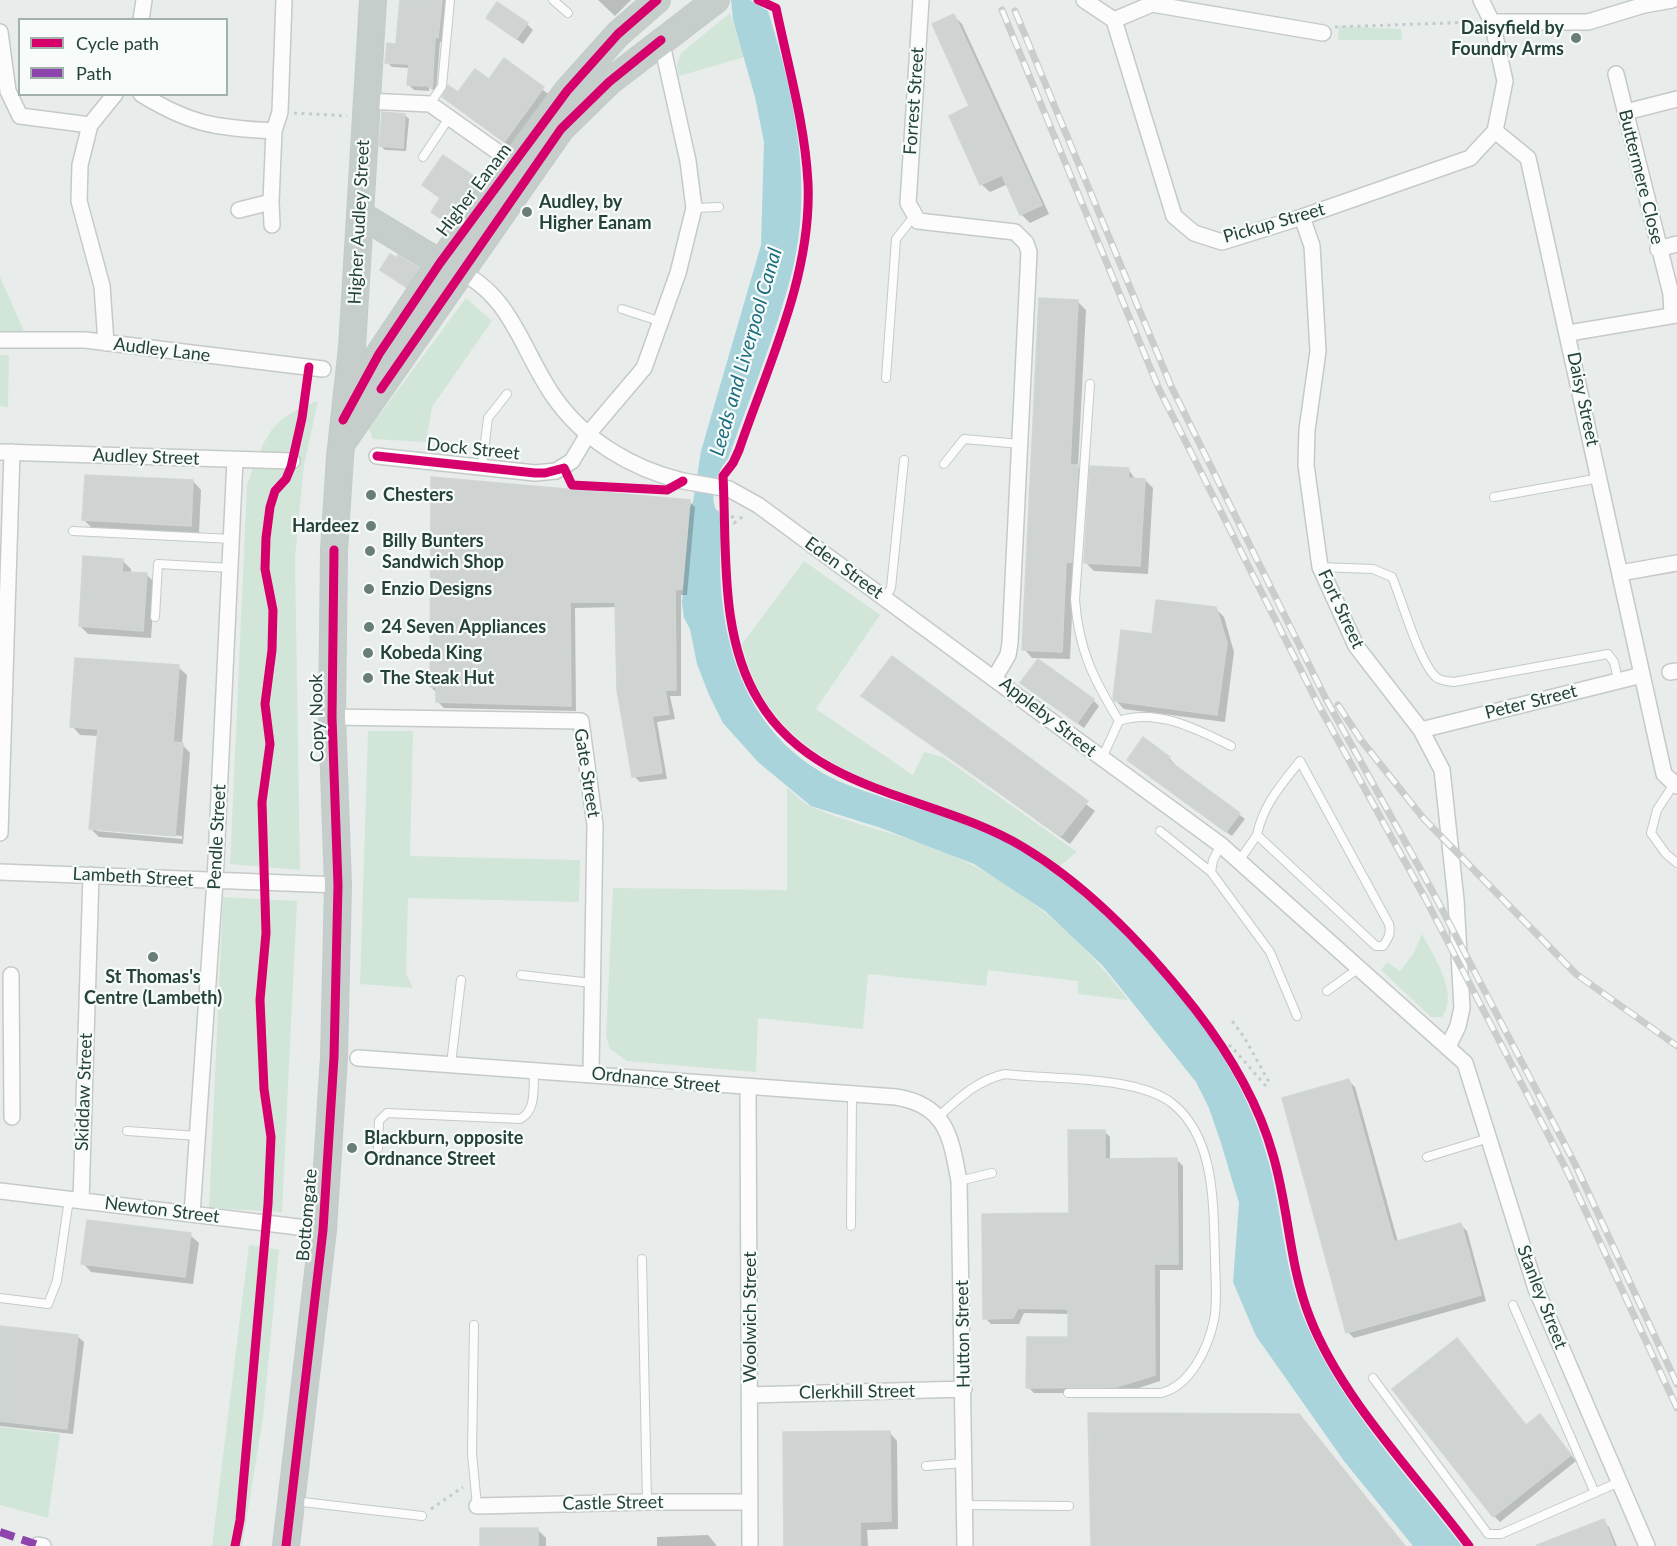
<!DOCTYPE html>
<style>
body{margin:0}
#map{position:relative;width:1677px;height:1546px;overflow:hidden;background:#e8edeb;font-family:Lato,sans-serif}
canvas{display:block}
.legend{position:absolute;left:18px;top:18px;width:210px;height:78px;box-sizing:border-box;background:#f7fbf9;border:2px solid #a3b1ad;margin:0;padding:8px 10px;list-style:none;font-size:18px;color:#24423a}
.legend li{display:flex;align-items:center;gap:12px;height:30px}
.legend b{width:30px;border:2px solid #a3b1ad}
</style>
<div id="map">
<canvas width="1677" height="1546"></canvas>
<ul class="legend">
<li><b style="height:8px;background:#d6006c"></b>Cycle path</li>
<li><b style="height:8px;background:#8e44ad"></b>Path</li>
</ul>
</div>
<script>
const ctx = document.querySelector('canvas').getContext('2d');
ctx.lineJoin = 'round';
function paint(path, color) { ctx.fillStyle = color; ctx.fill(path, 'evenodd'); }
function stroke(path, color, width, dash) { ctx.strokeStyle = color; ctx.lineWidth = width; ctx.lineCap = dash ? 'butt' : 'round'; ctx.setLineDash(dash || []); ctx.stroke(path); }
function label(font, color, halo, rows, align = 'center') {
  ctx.font = font + ' Lato,sans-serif'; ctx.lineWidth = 4.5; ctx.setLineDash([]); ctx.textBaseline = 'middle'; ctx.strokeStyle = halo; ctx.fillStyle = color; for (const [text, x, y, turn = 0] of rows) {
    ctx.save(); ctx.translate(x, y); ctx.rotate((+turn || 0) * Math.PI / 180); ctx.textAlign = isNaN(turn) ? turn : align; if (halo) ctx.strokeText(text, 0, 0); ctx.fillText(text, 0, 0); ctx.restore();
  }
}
paint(new Path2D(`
 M730,13L744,57L679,76L677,66L681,53Z
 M1339,26L1401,29L1402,40H1338Z
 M0,277L28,340H0Z
 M466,298L492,321L432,407L426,442L373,439L369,429Z
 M0,355H9L8,407L0,406Z
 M318,401L304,465L295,557L300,870L230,864L247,485C264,440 268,418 318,401Z
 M804,561L880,615L816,709L913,775L924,752L943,757L1077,852L1059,867C953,781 780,803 742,644Z
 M368,731H413L410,856L580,860L579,902L408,898L406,974L413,988L360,984Z
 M787,788C795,794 803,803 812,807C847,823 888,831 925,844C1008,875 1075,929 1128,1000L1078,994V981L988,970L986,986L868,974L863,1029L758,1018L756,1072L627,1061L610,1049L606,1036L613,888L787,890Z
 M223,897L297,901L282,1212L209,1208Z
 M1422,934C1433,955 1460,994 1442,1017H1431L1381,970L1387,962L1400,971L1413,954Z
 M249,1245L279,1250L263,1418L242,1546H212Z
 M0,1427L60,1434L48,1518L0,1505Z`), '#d1e6d8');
paint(new Path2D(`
 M731,0H750L768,11C794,94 814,185 792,272C776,335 750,397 728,459C719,468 711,490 714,504C718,517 718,504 720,517C722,530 720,546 720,560C720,655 753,747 848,785C895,803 944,814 989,834C1028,851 1062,878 1094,906C1171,976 1245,1065 1270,1167C1283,1220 1285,1276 1307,1326C1343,1408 1408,1476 1462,1546H1413L1344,1461L1256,1336L1233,1282L1239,1203L1221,1143L1209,1108L1196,1082L1103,966L1045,911L974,864L881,828L811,806L758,762L723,723L709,695L697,664L690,629L684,618L682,603L690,508L693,502L701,451L761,245L764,142L755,97L733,20Z`), '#a9d4db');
paint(new Path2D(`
 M401,0H448L443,42H440L436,92L429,87V91L414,90L409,85L410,68L392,67L387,62L397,45Z
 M598,0H631L615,16Z
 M954,16L962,24L1049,214L1030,223L1021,214L1008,184L990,192L981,184Z
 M488,18L527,24L533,30L523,44Z
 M505,60L552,97L513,149L444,97L459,95L490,81Z
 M405,115L409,119L406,151L385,150L381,146Z
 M480,182L486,188L456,230L433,211L441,199L424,185Z
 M397,260L421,272L410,290L382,270Z
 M1077,301L1086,310L1078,467L1086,475L1074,570L1070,659L1032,658L1024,649Z
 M1128,469L1136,480H1145L1153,488L1148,574L1094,571L1085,562Z
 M193,481L201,490L199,533L92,528L84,520Z
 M689,501L695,507L687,595H681V696H670L675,719L657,722L667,779L640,782L634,776L617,607L575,608L576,711L444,708L438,702L437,693L431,687Z
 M122,560L131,569V574L147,575L155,583L151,638L88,634L80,626Z
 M1216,609L1224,617L1234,652L1225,722L1124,709L1116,701L1153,635Z
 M892,658L1095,811L1070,844L863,696Z
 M178,667L187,675L182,744L190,753L183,844L99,837L91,829L99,736L80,735L72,726ZM97,828L182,836V839L97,831Z
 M1022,683L1093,700L1099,706L1084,728Z
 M1144,740L1169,758L1175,764L1173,766L1245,819L1232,836L1129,760Z
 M1349,1081L1355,1087L1398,1242L1461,1225L1467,1231L1486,1301L1354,1338L1348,1332Z
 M1104,1131L1110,1137V1160L1176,1159L1183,1166V1270H1160V1381L1123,1393H1034L1028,1387L1069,1339V1314L1024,1313L1019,1324H991L985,1318L1070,1215Z
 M190,1235L199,1243L193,1284L91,1272L83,1263Z
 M0,1327L77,1336L84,1342L73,1434L0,1426Z
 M1545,1422L1576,1461L1500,1522L1494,1516L1526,1426Z
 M889,1432L897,1441L898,1529L867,1530L868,1546H786Z
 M1603,1521L1609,1527L1617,1546H1539Z
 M538,1530L546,1538V1546H481Z
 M708,1535L717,1546H657V1537Z`), '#0003');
const building = new Path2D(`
 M400,0H442L438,38L435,37L432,89L424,84V86L407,85L409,64L385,63L387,43L396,44Z
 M497,2L528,23L516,39L486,18Z
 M954,14L1042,205L1020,215L1002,175L980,185L949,116L969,106L932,24Z
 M504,58L544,87L504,142L442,97L448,85L458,92L475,69L489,79Z
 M382,112L405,114L403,148L379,146Z
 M443,155L481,181L450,225L431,212L440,198L422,185Z
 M390,254L397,258L398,255L419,268L406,287L380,270Z
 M1039,298L1078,300L1070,465H1078L1072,562H1066L1062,652L1022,650Z
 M1090,466L1129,468L1128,478L1145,479L1140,566L1084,563Z
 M85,475L193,480L191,526L82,520Z
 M431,477L690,500L682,589L675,590L676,690H665L669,714L652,716L662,773L632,777L617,690L615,602H570L571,706L436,702V687H430Z
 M83,556L123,559L122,572L147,573L143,631L79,626Z
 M1156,600L1216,607L1227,643L1217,715L1114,701L1113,698L1121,630L1152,634Z
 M892,656L1088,801L1061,836L861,696Z
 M75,658L179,665L173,742L183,743L175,836L89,829L98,729L70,727Z
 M1038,659L1094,699L1077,723L1020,683Z
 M1143,737L1170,757L1168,760L1240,813L1226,832L1127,760Z
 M1349,1079L1394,1242L1461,1223L1481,1295L1346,1333L1282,1098Z
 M1068,1130H1105V1159L1177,1158L1178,1264H1154L1155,1375L1116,1387L1026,1388L1027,1337H1068V1309L1018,1308L1013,1318L983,1319L982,1214L1069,1213Z
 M87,1220L191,1233L185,1277L81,1264Z
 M0,1326L78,1335L67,1429L0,1421Z
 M1457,1338L1526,1425L1540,1414L1571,1455L1493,1517L1392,1389Z
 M1088,1413L1299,1414L1405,1546H1091Z
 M890,1431L891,1521L860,1522V1546H784L783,1432Z
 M1604,1519L1614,1546H1537V1545Z
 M480,1528H538V1546H480Z`);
paint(building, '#cfd4d2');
stroke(building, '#d1d6d4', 1.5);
const service = new Path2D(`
 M553,0L568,13
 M430,104L442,86L450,0
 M423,157L449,118
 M694,208L719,207
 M622,309L662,322
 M886,378L896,239L915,215
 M1090,384L1075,600C1079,651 1093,678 1119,721L1102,758
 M944,464L964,439L1020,444
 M482,466L488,418L507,394
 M1494,497L1600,478
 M73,531L232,539
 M1320,567L1373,569L1392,577C1402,600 1419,662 1436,677C1440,681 1448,681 1454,682L1608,654L1614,662L1618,680
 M885,598L891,588L904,460
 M155,617L158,564L231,568
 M1119,721C1157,708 1197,729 1231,746
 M1674,784L1657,810L1651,833L1666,854L1677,863
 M1160,831L1211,872
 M1221,845L1213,860L1211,872L1270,952L1297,1016
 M1239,861L1257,835L1376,946H1383C1389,937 1391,934 1389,924L1300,761C1281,785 1263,805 1257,835
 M521,975L592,983
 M1327,991L1359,968
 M451,1064L461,980
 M938,1117C958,1099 977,1080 1005,1074C1051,1080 1137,1075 1173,1104C1216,1139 1213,1206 1215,1257C1215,1277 1218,1301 1214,1320C1208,1349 1190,1386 1161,1393H1068
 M127,1131L198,1136
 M378,1148L379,1121L387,1113L520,1119C537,1111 533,1086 534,1069
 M1427,1157L1489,1138
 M959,1181L992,1173
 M851,1226L852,1094
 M642,1259L647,1502
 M0,1298L48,1304L57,1281L69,1199
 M1513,1305L1595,1493
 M474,1325L472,1453L477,1506
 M1373,1378L1488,1534H1501L1619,1482
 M926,1466L963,1463
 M294,1501L422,1516
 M964,1505L1069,1506`);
const minor = new Path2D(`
 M921,0L908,203L918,221L1015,232L1026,243L1029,252L1010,643L1008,655L994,679L1221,845L1465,1063L1536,1289L1647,1546
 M1084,0L1114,20L1152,4L1323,33
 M1481,0L1492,22L1505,81L1495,131
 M141,20L144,0
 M1114,20L1174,216L1194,233L1222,242L1302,217L1470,158L1495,131
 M1492,22H1588L1644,5L1672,0
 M0,32L8,91L20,116L90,125
 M1616,74L1671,294L1672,315
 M141,94C191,125 217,128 274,131
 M366,101L430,104L519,167
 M1626,112L1677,99
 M1495,131L1528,158L1664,774L1677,786
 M239,210L271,202
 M1302,217L1312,246L1318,351L1307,430L1306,465L1320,567L1356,646L1421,730L1442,770L1456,900L1462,1008L1458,1026L1448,1047
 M272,225L271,202L274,131L280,112L284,0
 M1658,249L1677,244
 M454,269C512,293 521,350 554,397C584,440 632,469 683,481
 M1569,333L1677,315
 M0,340H85L323,369
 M106,343L102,286L79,201L80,165L90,125L115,94
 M0,452L292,461
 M377,456L535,473L556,471L572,461L588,434L644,368L678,273L694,208L688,161L661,40
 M729,489L758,505L994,679
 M1620,573L1677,563
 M1670,672L1677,671
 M332,717L581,721L595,825L591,1073
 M1421,730L1642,675
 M0,833L12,452
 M0,872L338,885
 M11,975L12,1117
 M358,1058L896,1097C947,1105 951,1138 959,1181L965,1546
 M748,1089L750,1546
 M0,1191L323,1230
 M81,1201L91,875
 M192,1214L215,881L235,460
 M750,1395L964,1389
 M477,1506L647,1502H750
 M38,1545L43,1546`);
const trunk = new Path2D(`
 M361,215L440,263
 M351,407L379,354L440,263L567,91L618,34L657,0
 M342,443L561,129L609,82L716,0
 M286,1546L323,1230L334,1057L338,885L332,717L334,550L340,457L352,347L373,0`);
stroke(service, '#c5cac8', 10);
stroke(minor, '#c5cac8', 18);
stroke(trunk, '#c3ccc9', 28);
stroke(new Path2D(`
 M1335,27L1475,22
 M294,113L347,116
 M726,472L739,450C768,365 812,275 808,183C805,124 788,66 776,8L758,0
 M725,505C727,536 726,568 729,600C740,706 790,756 887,792C932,809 978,822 1020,845C1070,872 1110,916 1150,956C1204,1010 1254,1083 1274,1157C1288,1212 1289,1270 1312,1323C1349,1406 1415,1474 1469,1546
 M725,515H732L734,523L741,518L743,513
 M1221,1046H1231L1265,1085L1269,1082L1244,1037L1230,1018
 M431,1509L463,1487`), '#c3ccca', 3, [3, 4.5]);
stroke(service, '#fcfcfc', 8);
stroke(minor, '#fcfcfc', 15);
stroke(trunk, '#c6cecc', 26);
const rail = new Path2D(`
 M1002,10L1159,389L1318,704L1425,898L1566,1169L1677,1408
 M1015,11L1171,386L1326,699L1434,894L1575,1164L1677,1384
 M1338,705L1361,740L1424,819L1576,974L1677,1046`);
stroke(rail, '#c9cdcc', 7);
stroke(rail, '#f7fbf9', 4.5, [14]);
const minorBridge = new Path2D(`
 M683,481L729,489`);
stroke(minorBridge, '#c5cac8', 18, []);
stroke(minorBridge, '#fcfcfc', 15);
stroke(new Path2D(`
 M0,1532L38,1545`), '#8e44ad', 8, [15, 8]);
stroke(new Path2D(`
 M758,0L776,8C788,66 805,124 808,183C812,275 768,365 739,450L733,463L723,476C727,550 719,636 759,701C815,795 937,795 1023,847C1090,887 1147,948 1195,1009C1229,1053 1258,1101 1273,1155C1289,1209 1289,1265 1310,1318C1342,1400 1417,1476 1469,1546
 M381,389L561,129L609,82L661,40
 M343,420L379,354L440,263L567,91L618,34L657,0
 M377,456L535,473H545L564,468L572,485L667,490L683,481
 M235,1546L240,1520L268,1204L271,1137L264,1089L260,1000L266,933L262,802L270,744L265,704L272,650L273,610L265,569L266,538L270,507L275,491L286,479L291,467L302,418L309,367
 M286,1546L323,1230L334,1057L338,885L332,717L334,550`), '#d6006c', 9);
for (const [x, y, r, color] of [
 [1576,38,6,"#697e78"],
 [527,212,6,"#697e78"],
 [371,495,6,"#697e78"],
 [371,526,6,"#697e78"],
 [370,551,6,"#697e78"],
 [369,589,6,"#697e78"],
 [369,627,6,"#697e78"],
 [368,653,6,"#697e78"],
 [368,678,6,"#697e78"],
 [153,957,6,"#697e78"],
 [352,1148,6,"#697e78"]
]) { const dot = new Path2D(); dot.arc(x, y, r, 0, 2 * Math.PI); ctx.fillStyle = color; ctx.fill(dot); stroke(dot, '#f7fbf9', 2); }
label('bold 18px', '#24423a', '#f7fbf9', [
 ["Daisyfield by",1564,28,"right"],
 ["Foundry Arms",1564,49,"right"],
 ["Audley, by",539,202],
 ["Higher Eanam",539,223],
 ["Chesters",383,495],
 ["Hardeez",359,526,"right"],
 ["Billy Bunters",382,541],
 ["Sandwich Shop",382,562],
 ["Enzio Designs",381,589],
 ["24 Seven Appliances",381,627],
 ["Kobeda King",380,653],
 ["The Steak Hut",380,678],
 ["St Thomas's",153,977,"center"],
 ["Centre (Lambeth)",153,998,"center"],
 ["Blackburn, opposite",364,1138],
 ["Ordnance Street",364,1159]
], 'left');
label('18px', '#24423a', '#f7fbf9', [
 ["Forrest Street",914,101,-86],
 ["Buttermere Close",1641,177,76],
 ["Higher Eanam",474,190,-53],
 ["Higher Audley Street",359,222,-87],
 ["Pickup Street",1274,223,-16],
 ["Audley Lane",162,350,7],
 ["Daisy Street",1583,399,78],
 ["Dock Street",473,449,6],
 ["Audley Street",146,457,2],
 ["Eden Street",844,568,36],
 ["Fort Street",1341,609,65],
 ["Peter Street",1531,702,-14],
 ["Appleby Street",1048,717,38],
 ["Copy Nook",317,718,-91],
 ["Gate Street",587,773,81],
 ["Pendle Street",217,837,-87],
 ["Lambeth Street",133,877,3],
 ["Ordnance Street",656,1080,6],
 ["Skiddaw Street",84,1092,-88],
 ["Newton Street",162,1210,7],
 ["Bottomgate",307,1215,-85],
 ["Stanley Street",1542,1297,69],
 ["Woolwich Street",750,1317,-90],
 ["Hutton Street",963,1334,-91],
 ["Clerkhill Street",857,1392,-1],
 ["Castle Street",613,1503,-1]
]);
label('italic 20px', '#1c6f80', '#f7fbf9', [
 ["Leeds and Liverpool Canal",746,352,-74]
]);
</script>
